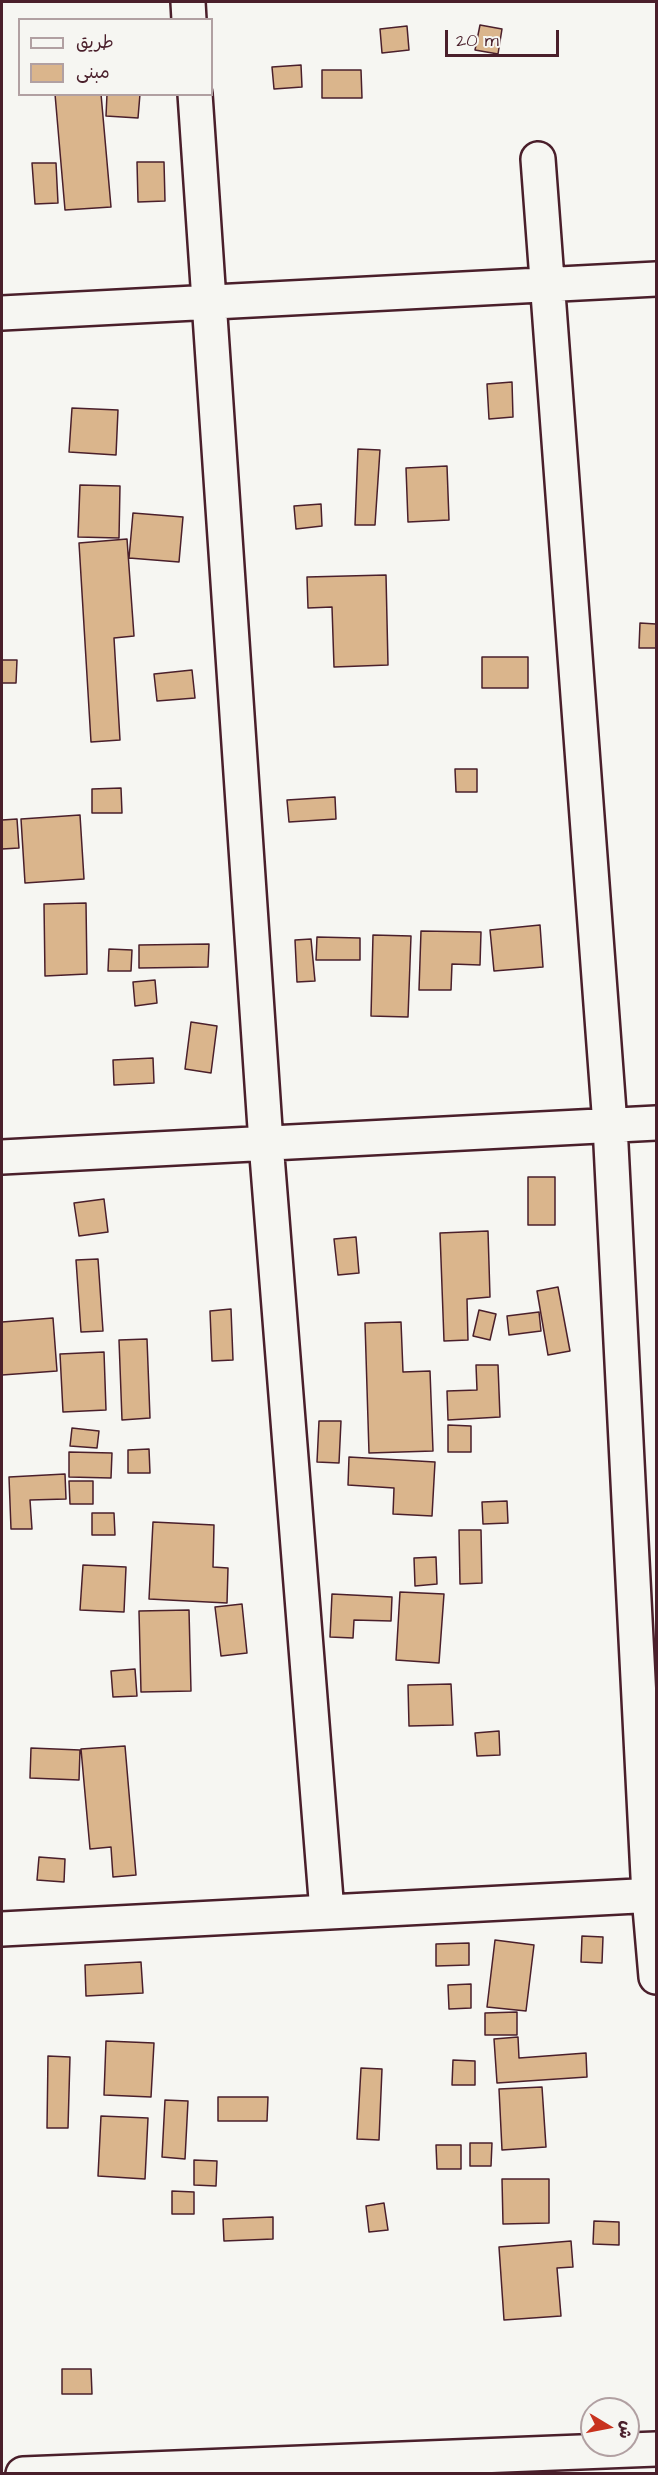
<!DOCTYPE html>
<meta charset="utf-8">
<style>
body{margin:0}
#map{position:relative;width:658px;height:2475px;overflow:hidden;background:#f6f6f2;font-family:"Architects Daughter","Playpen Sans Arabic",sans-serif}
canvas{display:block}
.frame{position:absolute;inset:0;border:3px solid #4a1f2b;pointer-events:none}
.legend{position:absolute;left:18px;top:18px;width:195px;height:78px;box-sizing:border-box;background:#f6f6f2;border:2px solid #b1a0a2;margin:0;padding:8px 10px;list-style:none;font-size:18px;color:#4a1f2b}
.legend li{display:flex;align-items:center;gap:12px;height:30px}
.legend b{width:30px;border:2px solid #b1a0a2}
.north{position:absolute;left:580px;top:2397px;width:60px;height:60px;box-sizing:border-box;background:#f6f6f2;border:2px solid #b1a0a2;border-radius:50%;rotate:100deg;font-size:16px;font-weight:700;line-height:24px;text-align:center;color:#4a1f2b}
.north::after{content:'';display:block;margin:auto;width:21px;height:27px;background:#c8321e;clip-path:polygon(50% 0,100% 100%,50% 72%,0 100%)}
.scale{position:absolute;left:445px;top:30px;width:114px;height:27px;box-sizing:border-box;border:3px solid #4a1f2b;border-top:0;padding-left:8px;font-size:18px;line-height:21px;white-space:nowrap;color:#4a1f2b;-webkit-text-stroke:4px #f6f6f2;paint-order:stroke}
</style>
<div id="map">
<canvas width="658" height="2475"></canvas>
<div class="frame"></div>
<ul class="legend">
<li><b style="height:8px;background:#f6f6f2"></b>طريق</li>
<li><b style="height:16px;background:#dab58c"></b>مبنى</li>
</ul>
<div class="north">ش</div>
<div class="scale">20 m</div>
</div>
<script>
const ctx = document.querySelector('canvas').getContext('2d');
ctx.lineJoin = 'round';
function paint(path, color) { ctx.fillStyle = color; ctx.fill(path, 'evenodd'); }
function stroke(path, color, width, dash) { ctx.strokeStyle = color; ctx.lineWidth = width; ctx.lineCap = dash ? 'butt' : 'round'; ctx.setLineDash(dash || []); ctx.stroke(path); }
const building = new Path2D(`
 M480,25L502,29L498,54L475,50Z
 M407,26L409,50L382,53L380,29Z
 M301,65L302,87L274,89L272,67Z
 M322,70H361L362,98H322Z
 M55,94H101L111,207L65,210Z
 M107,94H140L138,118L106,116Z
 M137,162H164L165,201L138,202Z
 M32,163H56L58,203L35,204Z
 M512,382L513,417L489,419L487,384Z
 M72,408L118,410L116,455L69,452Z
 M358,449L380,450L375,525H355Z
 M447,466L449,520L408,522L406,468Z
 M80,485L120,486L119,538L78,537Z
 M321,504L322,526L296,529L294,506Z
 M133,513L183,517L179,562L129,558Z
 M127,539L134,636L114,638L120,740L91,742L79,543Z
 M386,575L388,665L334,667L332,607L308,608L307,577Z
 M640,623L656,624V648H639Z
 M482,657H528V688H482Z
 M2,660H17L16,683H2Z
 M192,670L195,698L157,701L154,674Z
 M455,769H477V792H456Z
 M121,788L122,813H92V789Z
 M335,797L336,819L289,822L287,800Z
 M80,815L84,879L25,883L21,819Z
 M17,819L19,848L2,849V820Z
 M86,903L87,974L45,976L44,904Z
 M540,925L543,967L494,971L490,930Z
 M421,931L481,932L480,965L452,964L451,990H419Z
 M373,935L411,936L408,1017L371,1016Z
 M317,937L360,938V960H316Z
 M311,939L315,981L297,982L295,940Z
 M209,944L208,967L139,968V945Z
 M109,949L132,950L131,971H108Z
 M155,980L157,1003L135,1006L133,982Z
 M191,1022L217,1026L211,1073L185,1069Z
 M153,1058L154,1083L114,1085L113,1060Z
 M528,1177H555V1225H528Z
 M104,1199L108,1232L79,1236L74,1203Z
 M488,1231L490,1297L467,1299L468,1340L444,1341L440,1233Z
 M356,1237L359,1273L338,1275L334,1239Z
 M98,1259L103,1331L81,1332L76,1260Z
 M558,1287L570,1351L548,1355L537,1291Z
 M231,1309L233,1360L212,1361L210,1311Z
 M479,1310L496,1314L490,1340L473,1336Z
 M539,1312L541,1331L509,1335L507,1316Z
 M53,1318L57,1371L2,1375V1322Z
 M401,1322L403,1372L430,1371L433,1451L369,1453L365,1323Z
 M147,1339L150,1418L122,1420L119,1340Z
 M104,1352L106,1410L63,1412L60,1354Z
 M476,1365H498L500,1417L448,1420L447,1391L477,1390Z
 M319,1421H341L339,1463L317,1462Z
 M448,1425L471,1426V1452H448Z
 M72,1428L99,1431L97,1448L70,1446Z
 M149,1449L150,1473H128V1450Z
 M69,1452L112,1453L111,1478L69,1477Z
 M349,1457L435,1462L432,1516L393,1514L394,1488L348,1485Z
 M65,1474L66,1499L30,1500L32,1529H11L9,1477Z
 M69,1481H93V1504H70Z
 M507,1501L508,1523L483,1524L482,1502Z
 M92,1513H114L115,1535H92Z
 M153,1522L214,1525L213,1567L228,1568L227,1603L149,1599Z
 M459,1530H481L482,1583L460,1584Z
 M436,1557L437,1584L415,1586L414,1558Z
 M83,1565L126,1567L124,1612L80,1610Z
 M400,1592L444,1594L439,1663L396,1660Z
 M332,1594L392,1597L391,1621L354,1620L353,1638L330,1637Z
 M242,1604L247,1653L221,1656L215,1607Z
 M189,1610L191,1691L141,1692L139,1611Z
 M135,1669L137,1696L113,1697L111,1671Z
 M451,1684L453,1725L409,1726L408,1685Z
 M499,1731L500,1755L477,1756L475,1733Z
 M125,1746L136,1875L113,1877L111,1847L90,1849L81,1749Z
 M31,1748L80,1750L79,1780L30,1778Z
 M39,1857L65,1859L64,1882L37,1880Z
 M582,1936L603,1937L602,1963L581,1962Z
 M495,1940L534,1945L526,2011L487,2007Z
 M469,1943V1965L436,1966V1944Z
 M141,1962L143,1993L86,1996L85,1965Z
 M471,1984V2008L449,2009L448,1985Z
 M517,2012V2035H485V2013Z
 M518,2037L519,2058L586,2053L587,2077L497,2083L494,2039Z
 M106,2041L154,2043L151,2097L104,2095Z
 M48,2056L70,2057L68,2128H47Z
 M453,2060L475,2061V2085H452Z
 M361,2068L382,2069L379,2140L357,2139Z
 M542,2087L546,2147L502,2150L499,2089Z
 M218,2097H268L267,2121H218Z
 M165,2100L188,2101L185,2159L162,2157Z
 M101,2116L148,2118L145,2179L98,2176Z
 M470,2143H492L491,2166H470Z
 M436,2145H461V2169H437Z
 M194,2160L217,2161L216,2186L194,2185Z
 M502,2179H549V2223L503,2224Z
 M172,2191L194,2192V2214H172Z
 M384,2203L388,2230L369,2232L366,2206Z
 M273,2217V2239L224,2241L223,2219Z
 M594,2221L619,2222V2245L593,2244Z
 M571,2241L573,2267L557,2268L561,2316L504,2320L499,2247Z
 M62,2369H91L92,2394H62Z`);
paint(building, '#dab58c');
stroke(building, '#4a1f2b', 1.5);
const street = new Path2D(`
 M188,2L189,20
 M195,94L266,1143L327,1912
 M538,159L610,1125L649,1896L656,1977
 M2,313L656,279
 M2,1157L656,1123
 M2,1929L656,1895
 M23,2474L656,2449`);
stroke(street, '#4a1f2b', 38);
stroke(street, '#f6f6f2', 33);
</script>
